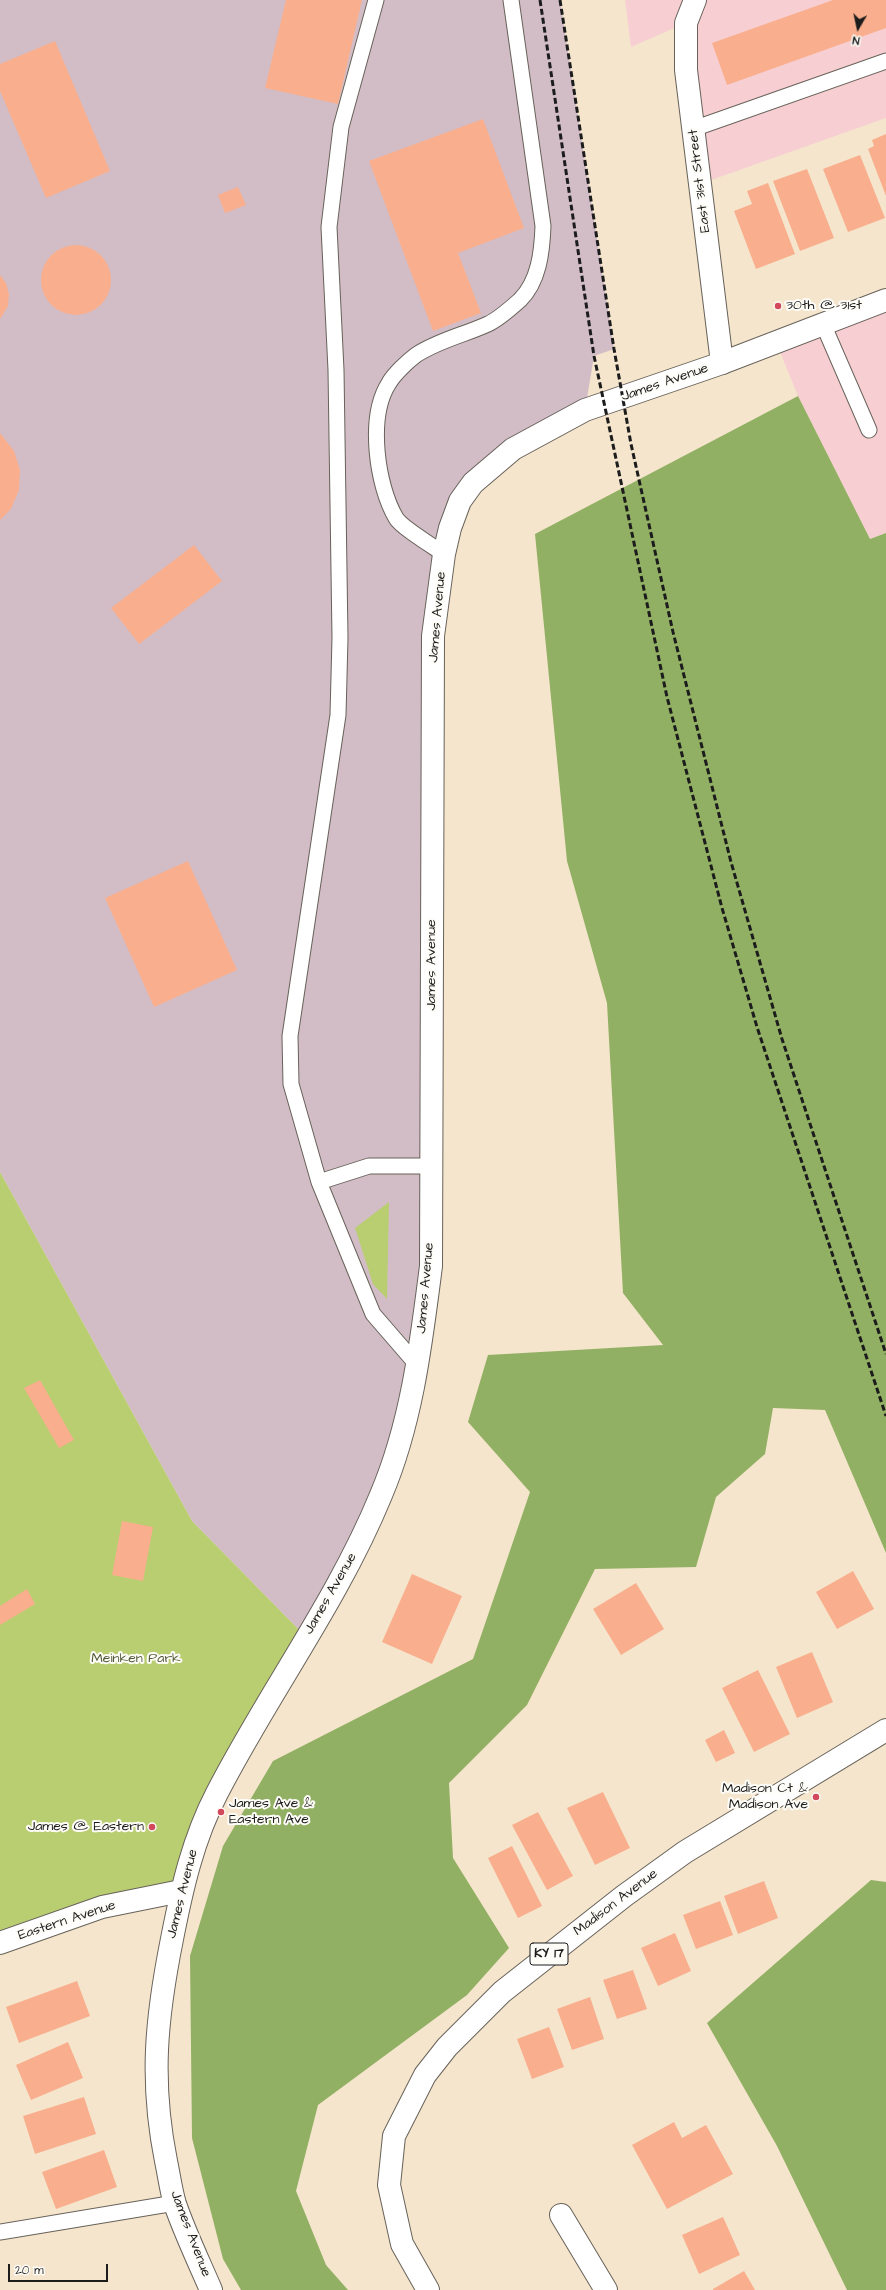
<!DOCTYPE html>
<style>
body{margin:0}
#map{position:relative;width:886px;height:2290px;overflow:hidden;background:#f4e5cc;font-family:"Architects Daughter",sans-serif}
canvas{display:block}
.north{position:absolute;left:838px;top:8px;width:40px;height:40px;-webkit-text-stroke:3px #fdfcf7;paint-order:stroke;rotate:189deg;font-size:11px;font-weight:700;line-height:16px;text-align:center;color:#1c1c1c}
.north::after{content:'';display:block;margin:auto;width:14px;height:18px;background:#1c1c1c;clip-path:polygon(50% 0,100% 100%,50% 72%,0 100%)}
.scale{position:absolute;left:8px;top:2264px;width:100px;height:18px;box-sizing:border-box;border:2px solid #1c1c1c;border-top:0;padding-left:5px;font-size:12px;line-height:14px;white-space:nowrap;color:#1c1c1c;-webkit-text-stroke:3px #fdfcf7;paint-order:stroke}
</style>
<div id="map">
<canvas width="886" height="2290"></canvas>
<div class="north">N</div>
<div class="scale">20 m</div>
</div>
<script>
const ctx = document.querySelector('canvas').getContext('2d');
ctx.lineJoin = 'round';
function paint(path, color) { ctx.fillStyle = color; ctx.fill(path, 'evenodd'); }
function stroke(path, color, width, dash) { ctx.strokeStyle = color; ctx.lineWidth = width; ctx.lineCap = dash ? 'butt' : 'round'; ctx.setLineDash(dash || []); ctx.stroke(path); }
function label(font, color, halo, rows, align = 'center') {
  ctx.font = font + ' "Architects Daughter",sans-serif'; ctx.lineWidth = 4; ctx.setLineDash([]); ctx.textBaseline = 'middle'; ctx.strokeStyle = halo; ctx.fillStyle = color; for (const [text, x, y, turn = 0] of rows) {
    ctx.save(); ctx.translate(x, y); ctx.rotate((+turn || 0) * Math.PI / 180); ctx.textAlign = isNaN(turn) ? turn : align; if (halo) ctx.strokeText(text, 0, 0); ctx.fillText(text, 0, 0); ctx.restore();
  }
}
paint(new Path2D(`
 M625,0H886V118L700,184L686,23L631,47Z
 M886,300V533L870,539L798,396L776,342Z`), '#f7cfd3');
paint(new Path2D(`
 M0,0H560L614,349L594,356L585,410L473,483L444,554L431,1266L400,1441L306,1637L192,1521L0,1172Z`), '#d2bdc7');
paint(new Path2D(`
 M0,1172L192,1521L306,1637L216,1794L181,1891L0,1943Z
 M389,1202L387,1299L373,1284L355,1228Z`), '#b9cd71');
paint(new Path2D(`
 M798,396L870,539L886,533V1553L825,1410L773,1408L765,1454L716,1497L696,1567L595,1569L527,1705L449,1783L453,1858L509,1948L467,1995L318,2105L296,2191L326,2265L348,2290H241L223,2259L192,2138L190,1956L223,1846L273,1761L473,1659L530,1492L468,1422L488,1355L663,1345L623,1293L607,1003L567,861L535,534Z
 M871,1880L886,1882V2290H847L777,2146L707,2023Z`), '#92b063');
paint(new Path2D(`
 M286,0H362L338,104L265,88Z
 M833,0H886V28L727,85L712,43Z
 M55,41L110,171L46,198L0,91V64Z
 M483,119L524,228L458,253L481,313L433,331L369,161Z
 M886,134V196L868,149L874,146L872,140Z
 M860,155L885,218L848,232L823,169Z
 M807,169L834,238L800,251L773,181Z
 M768,183L795,254L756,269L734,211L752,204L747,191Z
 M238,187L246,205L225,213L218,195Z
 M41 280a35 35 0 1 1 70 0a35 35 0 1 1-70 0Z
 M0,275L6,283L9,294L8,306L0,319Z
 M0,433L14,451L20,470L19,490L11,509L0,520Z
 M194,545L222,581L139,644L111,608Z
 M188,861L237,970L154,1007L105,898Z
 M40,1380L74,1440L59,1448L24,1388Z
 M122,1521L153,1527L143,1581L112,1575Z
 M853,1571L874,1609L837,1629L816,1592Z
 M412,1574L462,1596L432,1664L382,1642Z
 M636,1583L664,1629L621,1655L593,1609Z
 M27,1589L35,1604L0,1625V1606Z
 M812,1652L833,1702L797,1718L776,1667Z
 M758,1670L790,1734L754,1752L722,1688Z
 M724,1730L735,1753L716,1762L705,1740Z
 M603,1792L630,1848L595,1865L567,1808Z
 M538,1812L573,1876L547,1890L512,1825Z
 M512,1846L542,1906L518,1918L488,1858Z
 M764,1881L778,1918L738,1934L724,1896Z
 M720,1901L733,1935L696,1949L683,1915Z
 M675,1933L691,1971L658,1986L641,1948Z
 M633,1970L647,2009L617,2019L603,1980Z
 M77,1981L90,2016L19,2043L6,2007Z
 M590,1997L604,2039L572,2050L557,2009Z
 M549,2027L564,2067L532,2079L517,2039Z
 M68,2042L83,2078L31,2100L16,2065Z
 M84,2097L96,2134L35,2154L23,2116Z
 M674,2122L682,2138L706,2125L733,2174L667,2209L632,2145Z
 M104,2150L117,2187L56,2209L42,2172Z
 M723,2217L740,2255L699,2274L682,2235Z
 M744,2271L755,2290H713V2289Z`), '#f9af8d');
const service = new Path2D(`
 M376,0L341,127L329,227L336,370L340,638L338,715L290,1036L291,1084L319,1182L373,1314L418,1366
 M693,129L886,61
 M823,324L869,430
 M444,554C434,547 401,527 396,518C377,486 367,417 389,383C394,374 408,361 416,355C439,340 464,335 488,324C499,319 511,308 520,300C539,281 542,252 543,226L511,0
 M319,1182L369,1166H432
 M0,2232L175,2203`);
const minor = new Path2D(`
 M695,0L686,23V70L722,363
 M0,1943L102,1907L181,1891
 M561,2215L606,2290`);
const secondary = new Path2D(`
 M211,2290C199,2262 185,2233 175,2204C171,2191 169,2175 166,2161C150,2081 156,2019 172,1939C182,1888 193,1839 217,1793C269,1692 338,1600 381,1495C412,1422 421,1344 431,1266L433,636L444,554L450,528L460,501L473,483L513,449L585,410L722,363L886,300`);
const primary = new Path2D(`
 M428,2290L402,2244L389,2185L394,2136L425,2075L447,2047L502,1992L624,1896L685,1852L886,1730`);
stroke(service, '#68625a', 17);
stroke(minor, '#68625a', 24);
stroke(secondary, '#68625a', 24);
stroke(primary, '#68625a', 24);
stroke(service, '#fff', 15);
stroke(minor, '#fff', 22);
stroke(secondary, '#fff', 22);
stroke(primary, '#fff', 22);
stroke(new Path2D(`
 M540,0L594,356L667,697L722,908L757,1027L886,1416
 M560,0L614,349L631,444L673,632L731,862L782,1039L886,1354`), '#1c1c1c', 3, [6, 3]);
for (const [x, y, r, color] of [
 [778,306,4,"#d1495b"],
 [816,1797,4,"#d1495b"],
 [221,1812,4,"#d1495b"],
 [152,1827,4,"#d1495b"]
]) { const dot = new Path2D(); dot.arc(x, y, r, 0, 2 * Math.PI); ctx.fillStyle = color; ctx.fill(dot); stroke(dot, '#fdfcf7', 1.5); }
for (const [x, y, w] of [
 [549,1954,38]
]) { const box = new Path2D(); box.roundRect(x - w / 2, y - 11, w, 22, 3); ctx.fillStyle = '#fdfcf7'; ctx.fill(box); stroke(box, '#1c1c1c', 1); }
label('bold 13px', '#1c1c1c', null, [
 ["KY 17",549,1954]
]);
label('14px', '#1c1c1c', '#fdfcf7', [
 ["East 31st Street",700,181,-97],
 ["James Avenue",665,383,-19],
 ["James Avenue",438,617,-85],
 ["James Avenue",432,965,-90],
 ["James Avenue",426,1288,-85],
 ["James Avenue",331,1594,-60],
 ["James Avenue",183,1894,-76],
 ["Madison Avenue",616,1903,-37],
 ["Eastern Avenue",67,1921,-18],
 ["James Avenue",190,2234,69]
]);
label('14px', '#1c1c1c', '#fdfcf7', [
 ["30th @ 31st",786,306],
 ["Madison Ct &",808,1789,"right"],
 ["Madison Ave",808,1805,"right"],
 ["James Ave &",229,1804],
 ["Eastern Ave",229,1820],
 ["James @ Eastern",144,1827,"right"]
], 'left');
label('14px', '#535a3a', '#fdfcf7', [
 ["Meinken Park",136,1659]
]);
</script>
